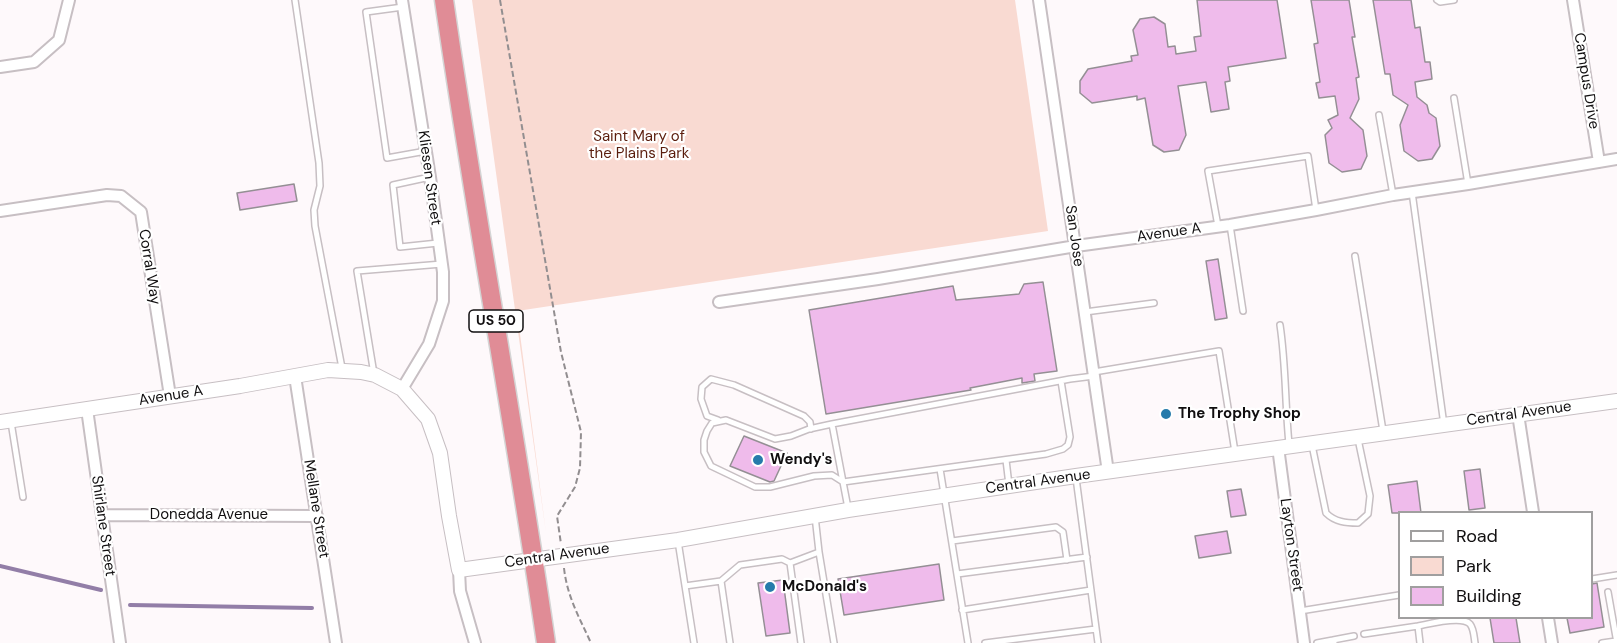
<!DOCTYPE html>
<style>
body{margin:0}
#map{position:relative;width:1617px;height:643px;overflow:hidden;background:#fef9fb;font-family:"DM Sans",sans-serif}
canvas{display:block}
.legend{position:absolute;left:1398px;top:511px;width:195px;height:108px;box-sizing:border-box;background:#fff;border:2px solid #a09f9f;margin:0;padding:8px 10px;list-style:none;font-size:18px;color:#110f10}
.legend li{display:flex;align-items:center;gap:12px;height:30px}
.legend b{width:30px;border:2px solid #a09f9f}
</style>
<div id="map">
<canvas width="1617" height="643"></canvas>
<ul class="legend">
<li><b style="height:8px;background:#fff"></b>Road</li>
<li><b style="height:16px;background:#f9dad2"></b>Park</li>
<li><b style="height:16px;background:#efbbeb"></b>Building</li>
</ul>
</div>
<script>
const ctx = document.querySelector('canvas').getContext('2d');
ctx.lineJoin = 'round';
function paint(path, color) { ctx.fillStyle = color; ctx.fill(path, 'evenodd'); }
function stroke(path, color, width, dash) { ctx.strokeStyle = color; ctx.lineWidth = width; ctx.lineCap = dash ? 'butt' : 'round'; ctx.setLineDash(dash || []); ctx.stroke(path); }
function label(font, color, halo, rows, align = 'center') {
  ctx.font = font + ' "DM Sans",sans-serif'; ctx.lineWidth = 4.5; ctx.setLineDash([]); ctx.textBaseline = 'middle'; ctx.strokeStyle = halo; ctx.fillStyle = color; for (const [text, x, y, turn = 0] of rows) {
    ctx.save(); ctx.translate(x, y); ctx.rotate((+turn || 0) * Math.PI / 180); ctx.textAlign = isNaN(turn) ? turn : align; if (halo) ctx.strokeText(text, 0, 0); ctx.fillText(text, 0, 0); ctx.restore();
  }
}
paint(new Path2D(`
 M472,0H1015L1048,231L517,311L546,533Z`), '#f9dad2');
stroke(new Path2D(`
 M0,566L101,590
 M130,605L312,608`), '#927ea7', 4);
const building = new Path2D(`
 M1197,0H1277L1286,58L1228,67L1230,81L1225,82L1229,109L1211,112L1206,82L1178,86L1186,135L1179,150L1164,152L1153,145L1145,98L1137,100V96L1092,103L1080,93V81L1088,69L1132,61L1131,56L1138,55L1133,30L1140,19L1154,17L1165,24L1168,47L1175,46L1176,54L1196,51L1194,37L1201,36Z
 M1311,0H1349L1355,37H1352L1359,77L1356,78L1359,99L1350,118L1363,130L1367,156L1361,169L1342,172L1329,163L1325,135L1332,128L1328,120L1338,115L1335,96L1319,98L1316,83L1320,82L1314,44L1318,43Z
 M1373,0H1411L1415,28L1420,27L1425,62H1430L1432,79L1415,82L1417,97L1427,105L1429,113L1436,118L1440,146L1432,159L1418,161L1404,151L1400,125L1408,105L1393,95L1390,74H1385Z
 M294,184L297,201L240,210L237,193Z
 M1218,259L1227,318L1215,320L1206,261Z
 M1043,282L1057,371L1034,374L1035,381L1022,383V378L970,388L971,390L826,414L809,310L953,286L956,300L1019,294L1024,284Z
 M744,436L787,453L774,481L770,482L730,466Z
 M1480,469L1485,508L1469,510L1464,471Z
 M1417,481L1421,513H1392L1388,485Z
 M1241,489L1246,515L1231,517L1227,491Z
 M1227,531L1231,553L1199,558L1195,536Z
 M939,564L944,600L844,615L838,579Z
 M783,580L790,633L766,636L758,583Z
 M1597,583L1604,627L1570,633L1567,618H1592V584Z
 M1490,618H1516L1520,643H1494Z`);
paint(building, '#efbbeb');
stroke(building, '#948f94', 1.5);
const service = new Path2D(`
 M295,0L319,163L320,186L314,210L315,226L342,368
 M1437,0L1440,2L1454,0
 M403,7L366,12L387,158L426,151
 M1454,98L1468,184
 M1379,115L1393,195
 M430,177L393,185L400,247L438,243
 M1412,192L1444,425
 M1230,225L1243,311
 M1218,226L1208,171L1308,156L1316,210
 M1355,256L1383,431
 M1085,312L1154,303
 M1280,325C1286,365 1285,404 1289,444
 M1094,372L1219,351L1235,452
 M374,374L357,271L442,264
 M718,420L707,416L701,399L702,387L711,379L734,385L804,416L810,422L811,429
 M11,422L23,497
 M832,424L1070,379L1094,376
 M1312,445L1326,513C1335,522 1346,523 1358,523L1368,514L1370,496L1358,439
 M1006,460L1009,485
 M940,469L968,643
 M1076,478L1098,643
 M848,508L843,482L832,475L814,476L770,487H755L711,466L704,452V440L707,431L712,423L726,420L775,439L791,436L809,429L832,424L843,482L1046,454L1063,449L1068,445L1070,437L1061,381
 M678,541L694,643
 M952,541L1056,527L1063,532L1067,560
 M819,552L834,643
 M790,563L819,552L815,516
 M957,574L1087,557
 M1592,579L1617,575
 M721,581L730,643
 M685,586L721,581L740,565L782,559L790,563L801,643
 M1608,592L1617,643
 M962,610L1091,590
 M1300,611L1399,595
 M1364,634L1418,626
 M1333,640L1354,636
 M985,643L1096,629
 M1317,643L1333,640L1334,643
 M1420,643L1418,626C1429,624 1461,615 1470,624C1474,629 1474,637 1475,643
 M1602,643L1616,641`);
const minor = new Path2D(`
 M402,0L430,177L443,272V301L429,344L402,389
 M1039,0L1108,472
 M1573,0L1599,162
 M0,67L34,62L59,40L69,0
 M0,211L107,195L121,196L141,212L170,396
 M719,302L878,279L1076,246L1230,225L1316,210L1393,195L1468,184L1617,159
 M295,376L336,643
 M87,409L120,643
 M1518,414L1533,512
 M1278,447L1304,643
 M102,515L317,516
 M459,570L460,591L475,643
 M1548,618L1552,643`);
const tertiary = new Path2D(`
 M0,422L240,386L328,370L361,372L375,375L402,389L428,419L440,453L449,516L459,570L678,540L848,510L1076,476L1617,401`);
const trunk = new Path2D(`
 M444,0C475,215 515,428 546,643`);
stroke(service, '#c7bfc3', 8);
stroke(minor, '#c7bfc3', 14);
stroke(tertiary, '#c7bfc3', 16);
stroke(trunk, '#d4d4d4', 21);
stroke(new Path2D(`
 M500,0L561,352L581,432L580,468L575,487L557,516L561,544
 M564,568C567,596 579,617 591,643`), '#928e90', 2, [6, 3]);
stroke(service, '#fff', 5);
stroke(minor, '#fff', 10);
stroke(tertiary, '#fff', 14);
stroke(trunk, '#e08c96', 18);
for (const [x, y, r, color] of [
 [1166,414,6,"#267bab"],
 [758,460,6,"#267bab"],
 [770,587,6,"#267bab"]
]) { const dot = new Path2D(); dot.arc(x, y, r, 0, 2 * Math.PI); ctx.fillStyle = color; ctx.fill(dot); stroke(dot, '#fff', 2); }
for (const [x, y, w] of [
 [496,321,54]
]) { const box = new Path2D(); box.roundRect(x - w / 2, y - 11, w, 22, 4.5); ctx.fillStyle = '#fff'; ctx.fill(box); stroke(box, '#110f10', 1.5); }
label('bold 14px', '#110f10', null, [
 ["US 50",496,321]
]);
label('15px', '#110f10', '#fff', [
 ["Campus Drive",1586,81,81],
 ["Kliesen Street",429,178,82],
 ["Avenue A",1169,233,-8],
 ["San Jose",1074,236,82],
 ["Corral Way",149,267,81],
 ["Avenue A",171,396,-9],
 ["Central Avenue",1519,414,-8],
 ["Central Avenue",1038,482,-8],
 ["Mellane Street",316,509,81],
 ["Donedda Avenue",209,515],
 ["Shirlane Street",103,526,82],
 ["Layton Street",1291,545,82],
 ["Central Avenue",557,556,-8]
]);
label('15px', '#5a1d0d', '#fff', [
 ["Saint Mary of",639,137],
 ["the Plains Park",639,154]
]);
label('bold 15px', '#110f10', '#fff', [
 ["The Trophy Shop",1178,414],
 ["Wendy's",770,460],
 ["McDonald's",782,587]
], 'left');
</script>
